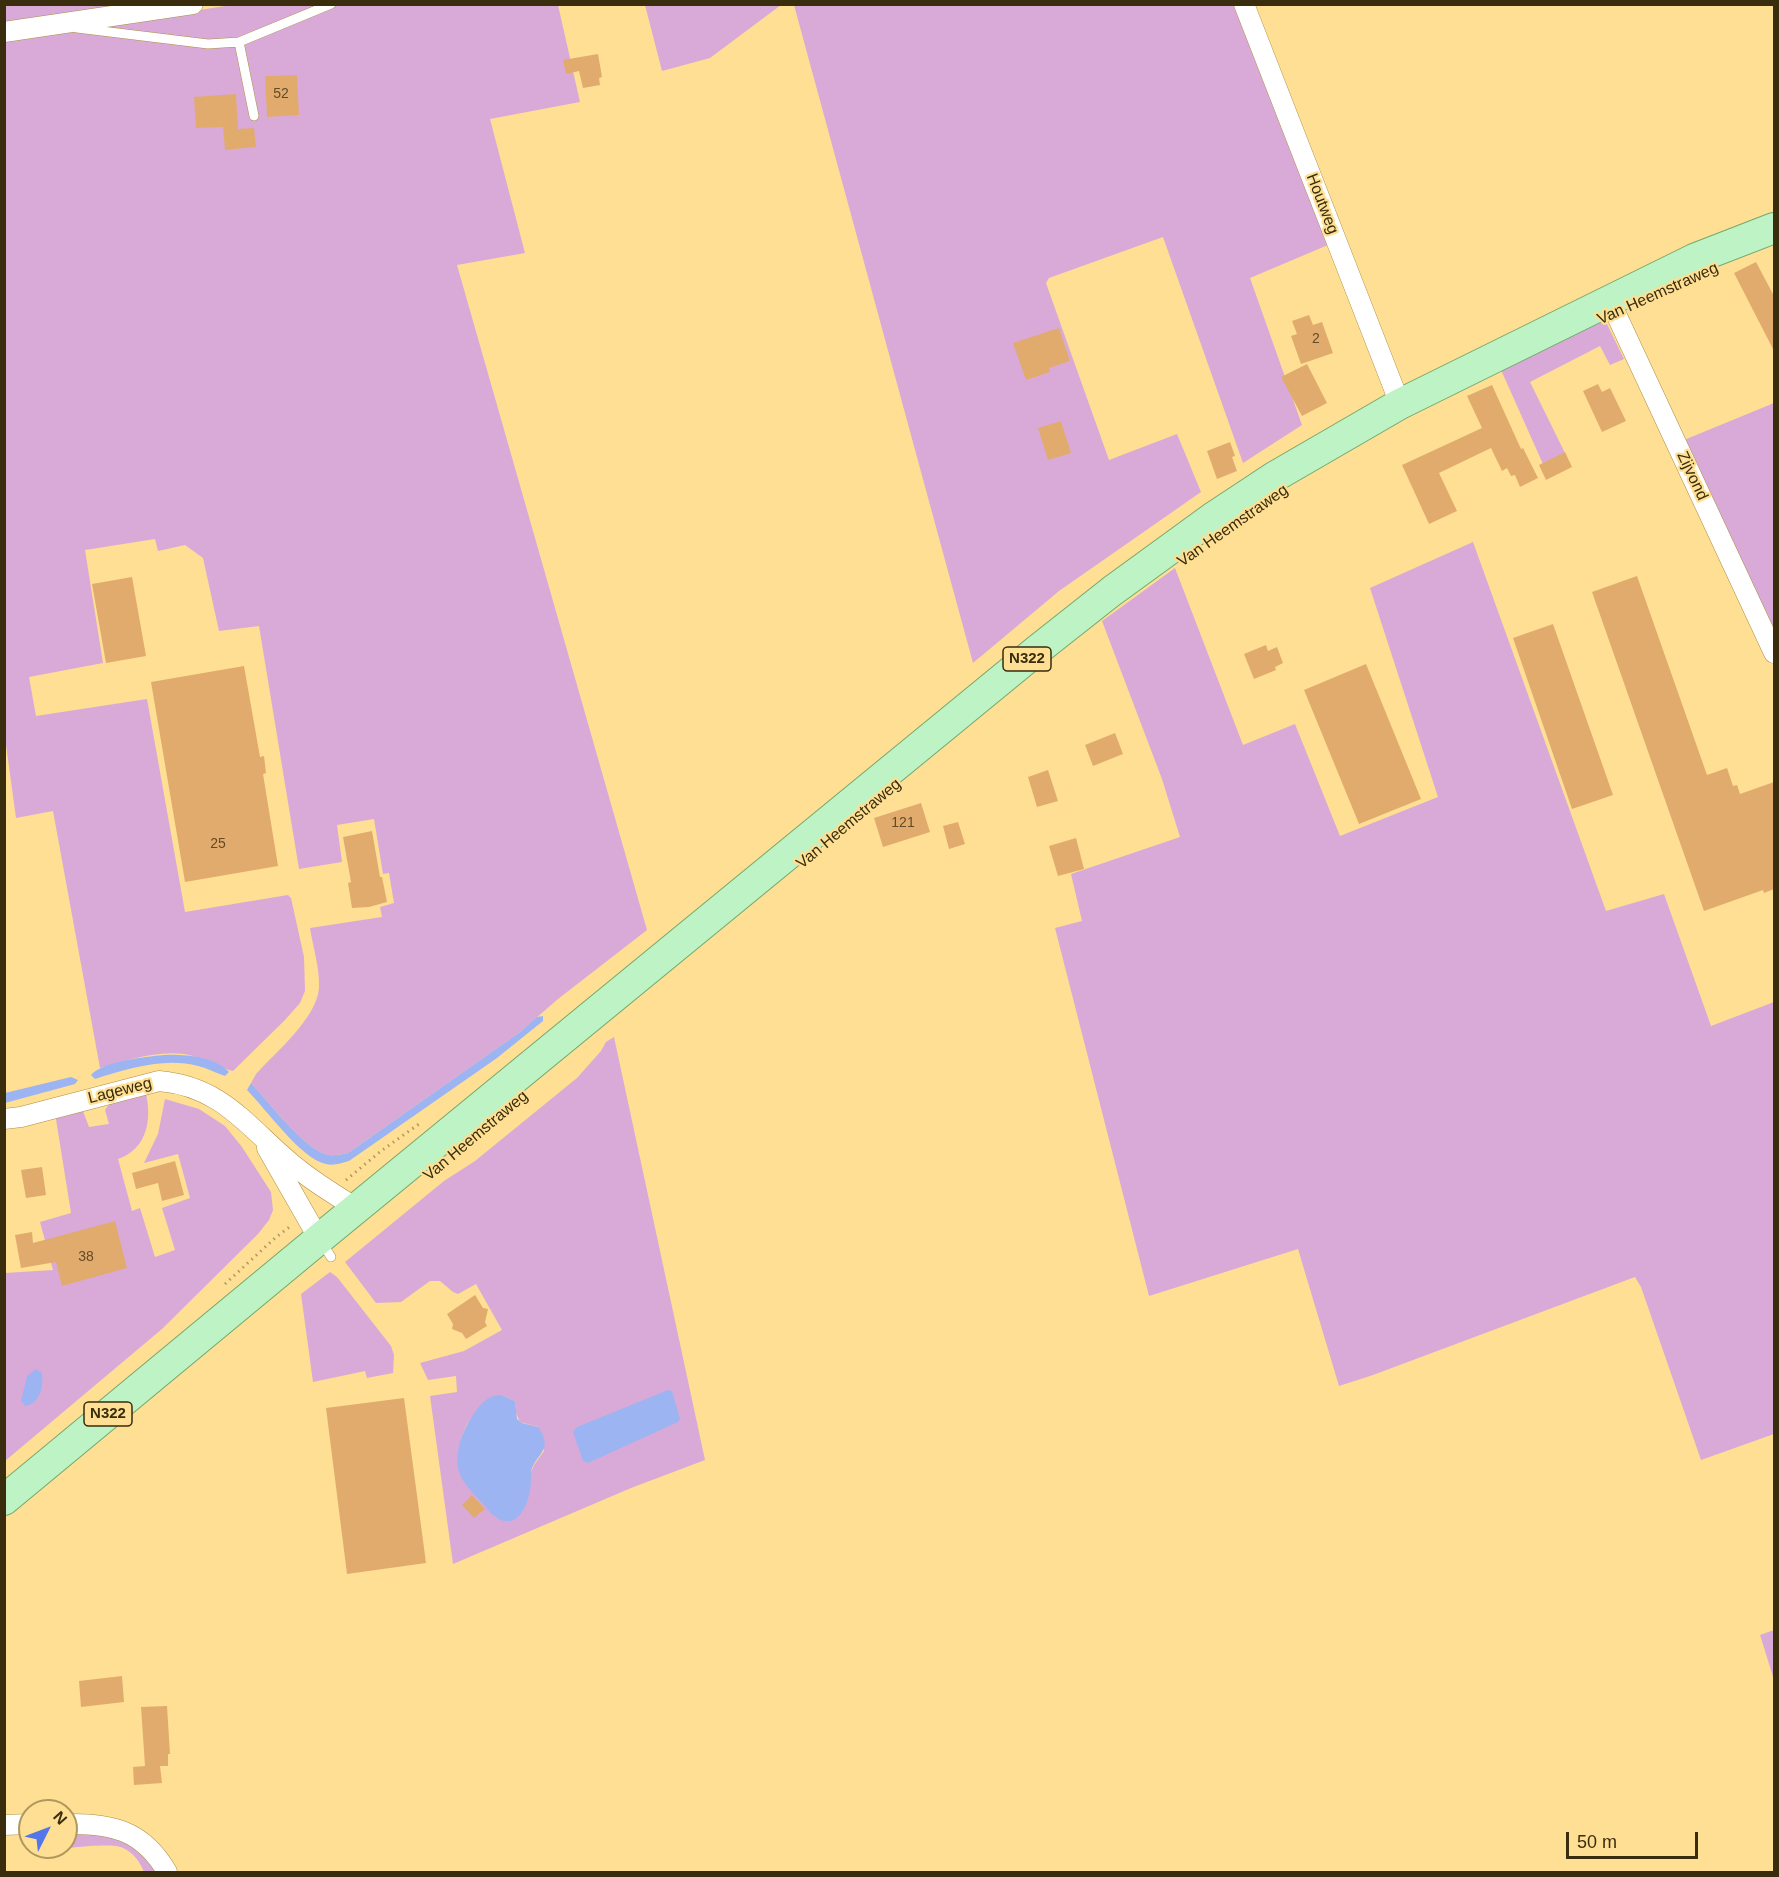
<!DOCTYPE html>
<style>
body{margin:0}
#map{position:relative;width:1779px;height:1877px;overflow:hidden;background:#fedf93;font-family:Helvetica,sans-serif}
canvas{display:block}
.frame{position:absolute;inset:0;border:6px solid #392d0d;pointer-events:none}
.north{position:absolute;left:18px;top:1799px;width:60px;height:60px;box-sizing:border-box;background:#fedf93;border:2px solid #af985d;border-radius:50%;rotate:48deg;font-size:16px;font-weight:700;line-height:24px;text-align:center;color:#392d0d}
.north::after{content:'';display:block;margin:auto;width:21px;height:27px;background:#5376ea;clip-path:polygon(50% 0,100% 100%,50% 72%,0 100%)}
.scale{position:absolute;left:1566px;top:1832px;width:132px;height:27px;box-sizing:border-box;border:3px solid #392d0d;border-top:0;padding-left:8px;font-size:18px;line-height:21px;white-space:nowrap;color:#392d0d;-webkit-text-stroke:4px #fedf93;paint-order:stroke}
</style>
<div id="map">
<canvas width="1779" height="1877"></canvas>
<div class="frame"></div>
<div class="north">N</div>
<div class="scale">50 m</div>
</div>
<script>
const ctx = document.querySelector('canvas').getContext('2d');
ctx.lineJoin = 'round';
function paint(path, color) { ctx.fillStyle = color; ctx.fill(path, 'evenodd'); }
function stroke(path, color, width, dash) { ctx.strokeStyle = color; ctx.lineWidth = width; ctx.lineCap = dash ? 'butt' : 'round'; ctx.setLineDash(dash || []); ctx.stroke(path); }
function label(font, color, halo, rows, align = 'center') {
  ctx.font = font + ' Helvetica,sans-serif'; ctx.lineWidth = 4.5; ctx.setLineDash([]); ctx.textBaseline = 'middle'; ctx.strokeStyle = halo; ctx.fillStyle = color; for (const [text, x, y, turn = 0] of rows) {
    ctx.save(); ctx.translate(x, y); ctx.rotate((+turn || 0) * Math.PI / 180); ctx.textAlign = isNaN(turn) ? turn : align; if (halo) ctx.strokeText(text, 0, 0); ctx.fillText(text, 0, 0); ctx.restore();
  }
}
paint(new Path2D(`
 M4,5H146L5,26Z
 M232,5H558L580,102L490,119L525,253L457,265L647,930L558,999L520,1032L348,1153C342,1154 335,1156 329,1155C307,1152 267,1100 251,1083L256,1074C275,1053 317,1018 319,988C320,969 313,947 310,928L382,917L380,907L394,903L389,873L383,874L374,819L337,825L342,862L299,869L259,626L219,631L203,558L185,545L158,551L155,539L85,550L103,663L29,677L36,716L147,699L185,912L288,895L291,898L304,957L305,991L300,1003L285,1020L233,1071C220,1068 207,1060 193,1056C164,1048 128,1060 100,1068L53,811L16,818L4,730V590L6,589L4,577V40Z
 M645,5V4L781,5L710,58L662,71Z
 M794,5H1237L1328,245L1250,278L1302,425L1243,463L1163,237L1049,278L1046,283L1109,460L1177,434L1201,492L1059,591L973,663Z
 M1605,320L1624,359L1610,365L1600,346L1530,382L1565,453L1543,464L1501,370Z
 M1774,403V635L1684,440Z
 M1473,542L1606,911L1664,894L1711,1026L1774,1002V1434L1701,1460L1641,1287L1635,1277L1373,1375L1339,1386L1298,1249L1149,1296L1055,928L1082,921L1071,874L1180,837L1162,779L1102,621L1175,568L1243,745L1295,724L1340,836L1438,797L1370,588Z
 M614,1037L705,1460L631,1488L453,1564L430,1396L457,1392L456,1376L428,1380L420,1363L464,1351L502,1330L476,1284L458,1294L453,1292L440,1281H430L401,1302L376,1303L345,1262L444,1181L475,1161L577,1078L601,1051L606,1042ZM502,1395L515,1401L516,1413L520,1422L538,1427L544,1451L534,1465L510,1521C489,1521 469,1480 458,1463C462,1422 468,1416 502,1395Z
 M146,1094C152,1120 147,1149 118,1159L132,1211L140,1208L155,1257L175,1250L162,1208L190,1198L178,1154L144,1163L158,1134L165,1099L199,1109L225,1126L242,1147L271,1192L273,1210L269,1220L258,1234L162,1329L5,1461V1273L53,1270L40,1222L71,1213L55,1113L74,1107L83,1111L89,1127L109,1124L105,1110L110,1103Z
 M330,1272L337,1277L391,1346L394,1355L393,1373L367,1378L365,1371L313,1382L301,1294Z
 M1774,1630V1680L1760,1635Z
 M66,1828L114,1836L146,1855L156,1872H144C140,1862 134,1853 123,1848C110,1842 64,1849 48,1850L47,1847H66Z`), '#d9aad7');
paint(new Path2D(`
 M543,1016V1021L497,1058L349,1161C341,1163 334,1166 326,1164C301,1159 266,1109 247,1090L251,1083C267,1100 307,1152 329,1155C335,1156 342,1154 348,1153L520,1032L537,1017Z
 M163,1055C184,1054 214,1056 229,1072L225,1076C216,1073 207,1068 198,1066C164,1057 127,1069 95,1079L91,1075C103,1061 145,1057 163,1055Z
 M71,1077L78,1080L75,1084L5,1103V1093Z
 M36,1369L42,1373C44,1386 40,1404 25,1406L21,1401L27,1376Z
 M668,1390L672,1391L680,1419L678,1422L588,1463L583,1461L573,1432L577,1427Z
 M502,1395L515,1401L517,1419L522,1423L538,1427C557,1452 530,1456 531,1476C532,1490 525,1525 504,1521C495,1519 488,1510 483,1504C474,1494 462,1483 459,1471C454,1454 462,1432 471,1418C479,1406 486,1395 502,1395Z`), '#9db4f2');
paint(new Path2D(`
 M598,54L602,77L599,78L600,85L583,88L579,71L566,74L563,60Z
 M297,75L299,115L267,117L265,76Z
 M236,94L238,129L254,128L256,147L225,150L223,127L196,128L194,97Z
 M1756,262L1774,296V351L1734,273Z
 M1309,315L1313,325L1322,322L1333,353L1301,364L1291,336L1297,334L1292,321Z
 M1059,328L1070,361L1049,368L1050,372L1026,380L1013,343Z
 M1307,364L1327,403L1302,416L1281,377Z
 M1598,384L1602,392L1610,388L1626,421L1602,432L1583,391Z
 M1492,385L1521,449L1523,448L1538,478L1520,487L1515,475L1511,476L1507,468L1502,471L1491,448L1439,473L1457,511L1429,524L1402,465L1482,428L1467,396Z
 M1061,421L1071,453L1048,460L1038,428Z
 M1230,442L1235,456L1232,457L1237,471L1217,479L1207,451Z
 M1565,452L1572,467L1546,480L1539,465Z
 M1637,576L1707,775L1727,768L1733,786L1737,785L1740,794L1774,782V889L1764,893L1763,890L1704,911L1592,592Z
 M132,577L146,656L106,663L92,584Z
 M1553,624L1613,795L1572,809L1513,638Z
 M1266,645L1268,651L1277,647L1283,663L1275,667L1276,670L1254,679L1244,654Z
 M1366,664L1421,799L1359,824L1304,690Z
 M244,666L260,757L264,756L266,773L263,774L278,866L185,882L151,682Z
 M1115,733L1123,754L1093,766L1085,745Z
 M1048,770L1058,801L1037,807L1028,777Z
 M921,803L930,832L883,847L874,818Z
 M958,822L965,844L949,849L943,826Z
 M372,831L380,877H382L387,902L369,907L352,908L348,883L351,882L343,837Z
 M1076,838L1084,869L1058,876L1049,846Z
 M175,1161L184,1195L162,1201L158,1183L136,1189L132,1173Z
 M42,1167L46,1195L26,1198L21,1170Z
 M115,1221L127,1268L62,1286L56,1262L21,1268L15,1235L32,1232L33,1243Z
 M475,1295L483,1308L488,1309L485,1322L487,1326L466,1339L462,1333L452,1329L453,1324L447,1314Z
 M404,1398L426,1563L347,1574L326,1408Z
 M472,1495L485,1509L474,1518L462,1505Z
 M122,1676L124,1702L81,1707L79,1681Z
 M167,1706L170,1754H168V1766H160L162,1783L134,1785L133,1767L145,1766L141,1707Z`), '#e2ab6e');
const service = new Path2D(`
 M77,28L208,44L239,42L331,4
 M239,42L254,116
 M321,1241L331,1257`);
const minor = new Path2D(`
 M1244,4L1400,404
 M4,32L193,4
 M1609,299L1774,653
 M4,1119L21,1117L159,1081C218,1086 243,1121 285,1158C306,1177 332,1193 356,1208
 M267,1148L319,1239
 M66,1824C111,1823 143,1830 167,1872
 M4,1825L30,1824`);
const primary = new Path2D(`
 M4,1500L319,1239L1036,651L1112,591L1215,516L1274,477L1400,404L1694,259L1774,228`);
stroke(service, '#ac8f43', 10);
stroke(minor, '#ac8f43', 21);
stroke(primary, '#73a86d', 32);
stroke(new Path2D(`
 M346,1180L381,1151L419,1124
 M225,1284L275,1238L292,1225`), '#b0995e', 3, [1.5, 4.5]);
stroke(service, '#fff', 9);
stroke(minor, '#fff', 20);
stroke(primary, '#bef3c6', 30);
label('14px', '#634c25', null, [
 ["52",281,94],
 ["2",1316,339],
 ["121",903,823],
 ["25",218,844],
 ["38",86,1257]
]);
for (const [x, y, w] of [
 [1027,659,48],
 [108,1414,48]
]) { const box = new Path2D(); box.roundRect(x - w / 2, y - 12, w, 24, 4.5); ctx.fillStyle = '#fedf93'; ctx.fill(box); stroke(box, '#392d0d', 1.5); }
label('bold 15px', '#392d0d', null, [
 ["N322",1027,659],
 ["N322",108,1414]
]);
label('16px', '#392d0d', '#fedf93', [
 ["Houtweg",1322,204,69],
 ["Van Heemstraweg",1658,294,-24],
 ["Zijvond",1692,476,65],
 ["Van Heemstraweg",1233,526,-35],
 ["Van Heemstraweg",849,824,-40],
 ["Lageweg",120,1091,-14],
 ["Van Heemstraweg",476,1136,-40]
]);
</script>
